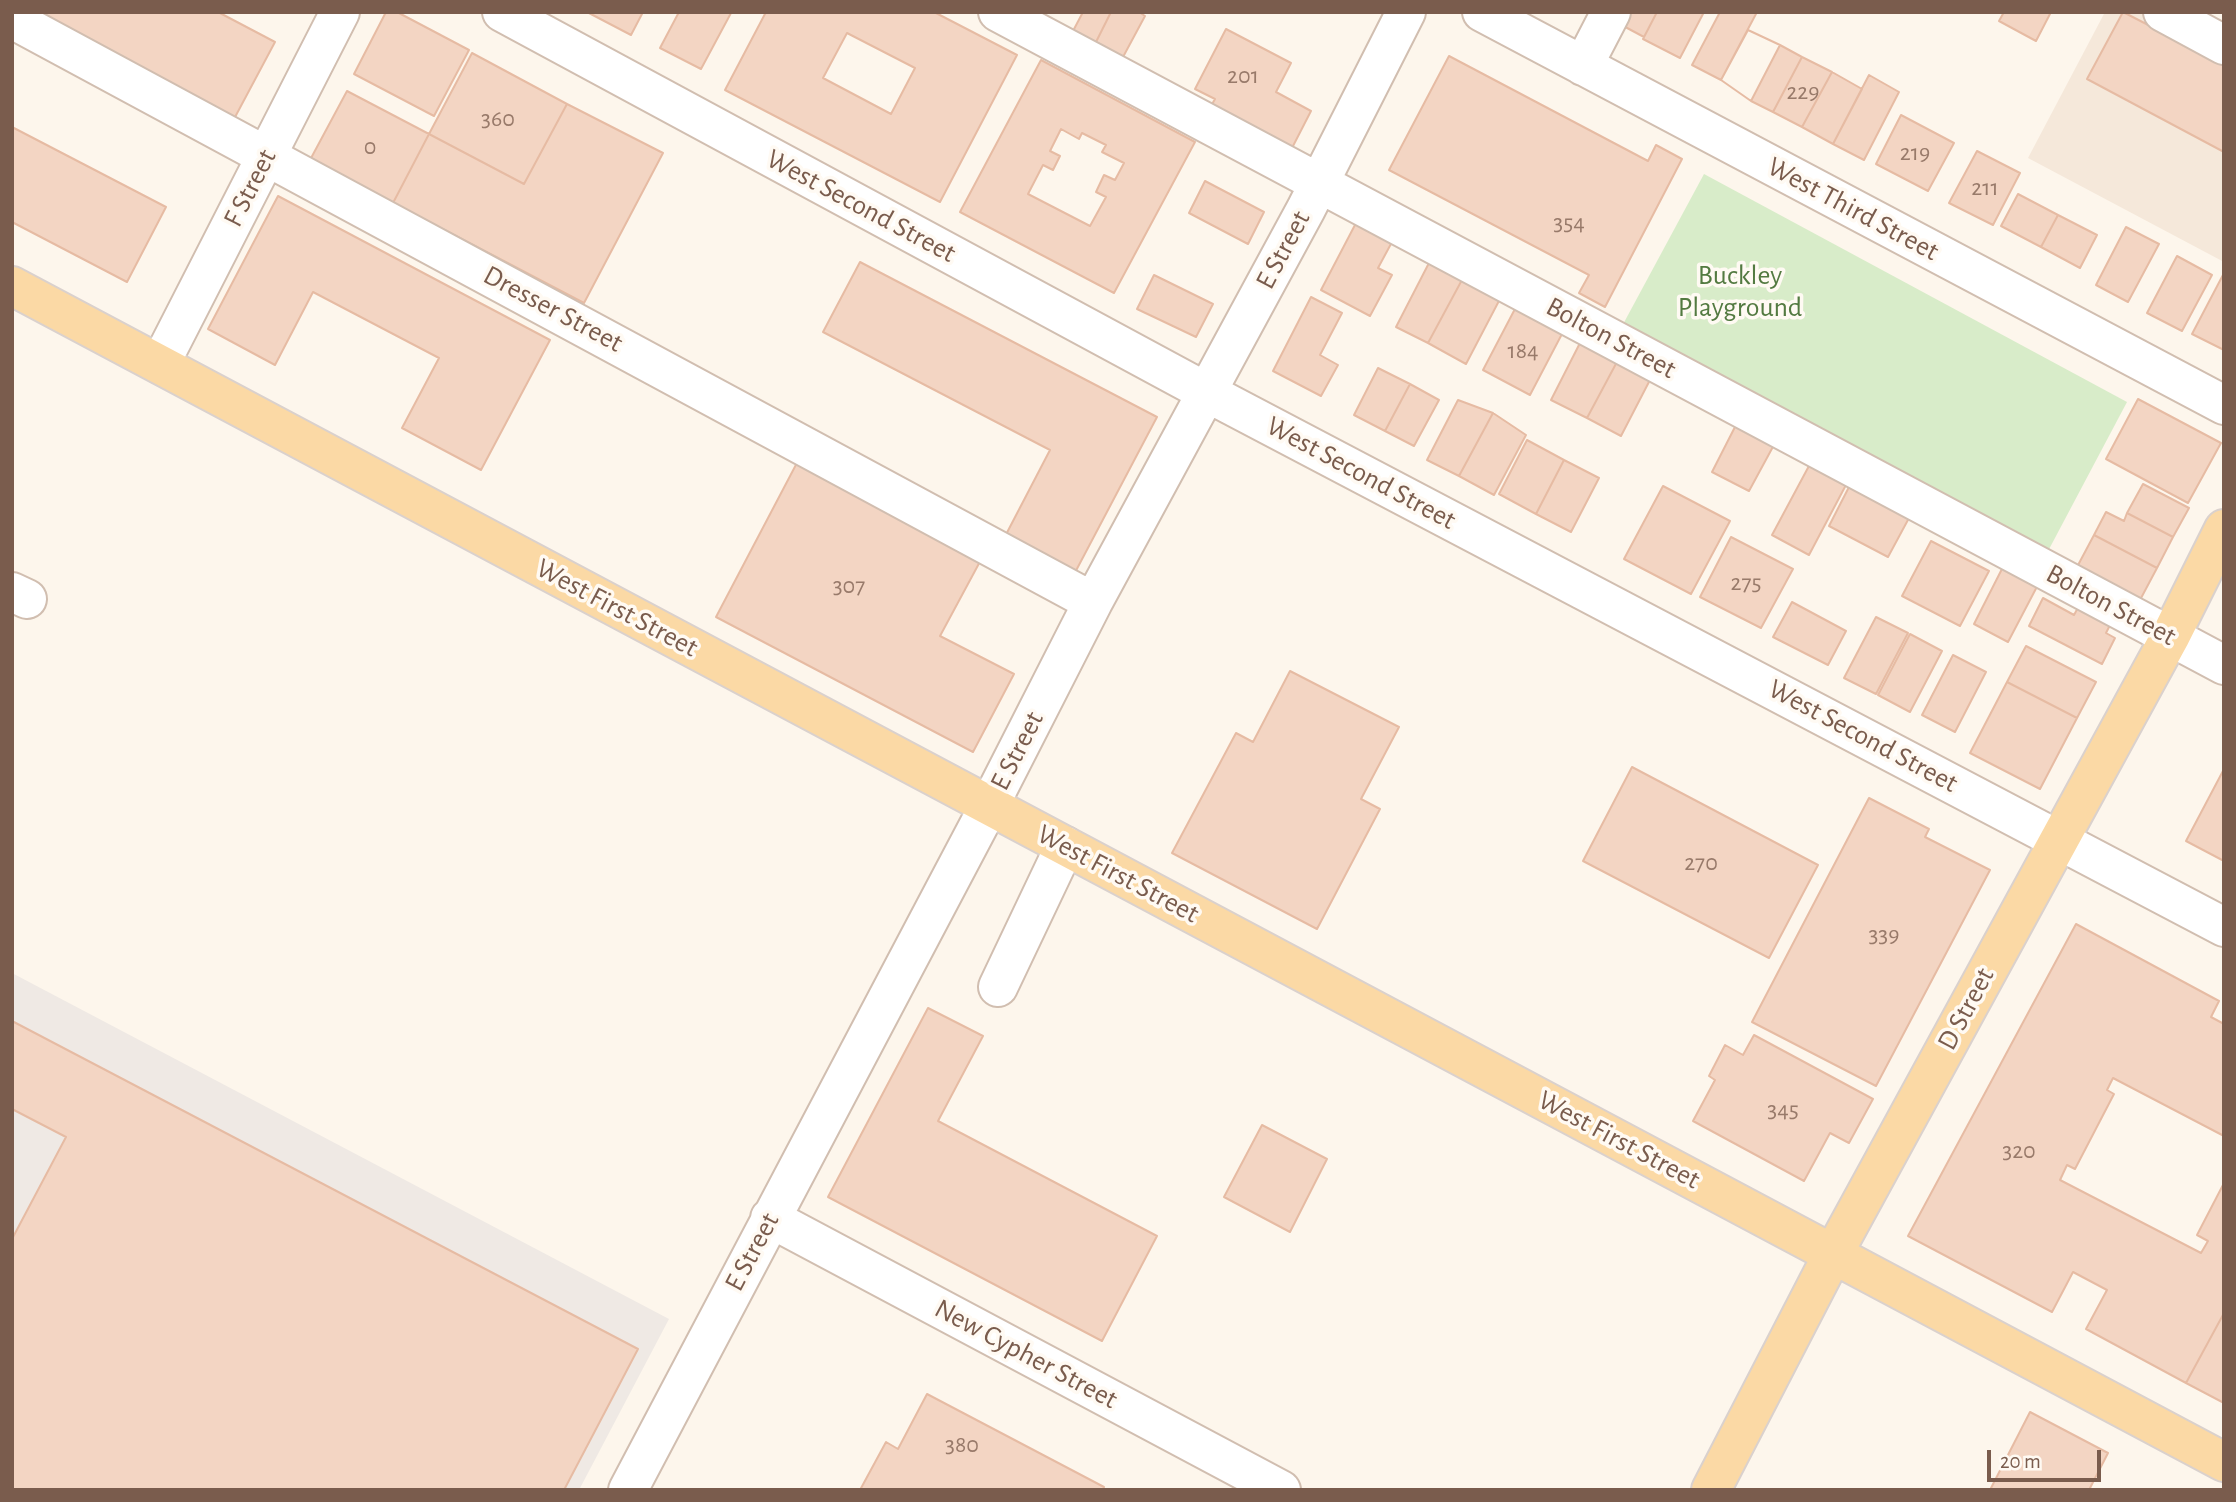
<!DOCTYPE html>
<style>
body{margin:0}
#map{position:relative;width:2236px;height:1502px;overflow:hidden;background:#fdf6ec;font-family:"Alegreya Sans",sans-serif}
canvas{display:block}
.frame{position:absolute;inset:0;border:14px solid #7a5c4d;pointer-events:none}
.scale{position:absolute;left:1987px;top:1450px;width:114px;height:32px;box-sizing:border-box;border:4px solid #7a5c4d;border-top:0;padding-left:9px;font-size:21px;line-height:24px;white-space:nowrap;color:#7a5c4d;-webkit-text-stroke:5px #fffaf3;paint-order:stroke}
</style>
<div id="map">
<canvas width="2236" height="1502"></canvas>
<div class="frame"></div>
<div class="scale">20 m</div>
</div>
<script>
const ctx = document.querySelector('canvas').getContext('2d');
ctx.lineJoin = 'round';
function paint(path, color) { ctx.fillStyle = color; ctx.fill(path, 'evenodd'); }
function stroke(path, color, width, dash) { ctx.strokeStyle = color; ctx.lineWidth = width; ctx.lineCap = dash ? 'butt' : 'round'; ctx.setLineDash(dash || []); ctx.stroke(path); }
function label(font, color, halo, rows, align = 'center') {
  ctx.font = font + ' "Alegreya Sans",sans-serif'; ctx.lineWidth = 7; ctx.setLineDash([]); ctx.textBaseline = 'middle'; ctx.strokeStyle = halo; ctx.fillStyle = color; for (const [text, x, y, turn = 0] of rows) {
    ctx.save(); ctx.translate(x, y); ctx.rotate((+turn || 0) * Math.PI / 180); ctx.textAlign = isNaN(turn) ? turn : align; if (halo) ctx.strokeText(text, 0, 0); ctx.fillText(text, 0, 0); ctx.restore();
  }
}
paint(new Path2D(`
 M2105,12H2146L2224,54V262L2028,158Z`), '#f5e8da');
paint(new Path2D(`
 M12,973L669,1319L579,1490H12Z`), '#efe9e4');
paint(new Path2D(`
 M1704,174L2127,402L2047,553L1621,328Z`), '#d8ecc9');
const building = new Path2D(`
 M30,12H218L275,42L234,119Z
 M386,12H397L469,50L434,116L354,74Z
 M587,12H643L631,35Z
 M679,12L731,13L701,69L660,48Z
 M766,12H934L1017,55L940,202L725,90ZM847,33L915,68L891,114L823,78Z
 M1083,12H1111L1096,42L1073,31Z
 M1111,12H1139L1145,16L1123,57L1096,42Z
 M1619,12H1657L1644,37L1614,21Z
 M1657,12H1704L1680,58L1643,39Z
 M1720,12H1757L1721,80L1692,65Z
 M2004,12H2051L2036,41L1999,21Z
 M2123,12L2224,64V152L2087,79Z
 M1226,29L1291,63L1276,92L1311,111L1292,148L1211,106L1215,99L1195,89Z
 M1748,30L1780,45L1751,101L1721,80Z
 M1748,30L1780,45L1751,101L1721,80Z
 M1780,45L1802,57L1773,112L1751,101Z
 M472,53L567,104L524,184L429,134Z
 M1449,56L1648,161L1656,145L1682,159L1605,307L1579,293L1589,275L1389,170Z
 M1802,57L1832,72L1802,127L1773,112Z
 M1041,60L1195,142L1114,293L960,212ZM1061,129L1079,139L1082,133L1106,145L1102,152L1124,163L1115,180L1104,175L1096,192L1106,197L1090,226L1028,194L1043,165L1053,170L1060,156L1050,151Z
 M1832,72L1862,89L1833,144L1802,127Z
 M1869,75L1899,92L1864,160L1833,144Z
 M347,91L429,134L393,203L310,160Z
 M567,104L663,153L584,303L393,203L429,134L524,184Z
 M1901,115L1954,143L1928,191L1876,164Z
 M12,127L166,207L127,282L12,222Z
 M1977,151L2020,173L1993,225L1949,203Z
 M1205,181L1264,212L1248,244L1189,213Z
 M2018,194L2058,215L2041,247L2001,226Z
 M278,196L550,340L481,470L402,428L439,358L313,292L275,365L208,329Z
 M2058,215L2097,235L2080,268L2041,247Z
 M1356,223L1392,242L1378,268L1392,275L1370,316L1321,290Z
 M2126,227L2159,244L2128,302L2096,285Z
 M2177,256L2212,275L2182,331L2147,313Z
 M1430,261L1463,278L1428,343L1396,327Z
 M860,262L1157,417L1070,582L1000,546L1050,450L823,332Z
 M2224,273V350L2192,334Z
 M1154,275L1213,304L1196,337L1137,309Z
 M1463,278L1501,297L1466,364L1428,343Z
 M1311,297L1342,313L1320,355L1338,365L1321,396L1273,371Z
 M1516,307L1563,332L1530,395L1483,370Z
 M1581,341L1618,360L1587,418L1551,400Z
 M1618,360L1651,378L1621,436L1587,418Z
 M1378,368L1410,384L1385,431L1354,415Z
 M1410,384L1439,400L1414,446L1385,431Z
 M2138,399L2221,443L2188,503L2106,459Z
 M1458,400L1493,413L1459,476L1427,460Z
 M1493,413L1526,435L1494,495L1459,476Z
 M1737,423L1775,443L1749,491L1712,472Z
 M1527,440L1564,460L1536,514L1499,494Z
 M799,459L983,556L940,636L1014,674L973,752L716,617Z
 M1564,460L1599,478L1571,532L1536,514Z
 M1810,464L1847,483L1809,555L1772,535Z
 M2143,484L2189,508L2173,537L2127,513Z
 M1663,486L1730,521L1691,594L1624,559Z
 M1849,487L1909,518L1888,557L1829,526Z
 M2106,512L2124,521L2127,513L2173,537L2157,568L2094,535Z
 M2094,535L2157,568L2140,600L2077,567Z
 M1731,537L1793,569L1761,628L1700,597Z
 M1931,541L1989,571L1960,626L1902,596Z
 M2006,561L2041,579L2008,642L1974,624Z
 M2043,598L2074,615L2080,604L2112,621L2106,633L2115,638L2102,664L2029,626Z
 M1792,602L1846,631L1828,665L1773,637Z
 M1876,617L1908,633L1876,694L1844,678Z
 M1910,634L1942,651L1910,712L1878,695Z
 M2026,646L2096,682L2077,718L2007,682Z
 M1953,655L1986,672L1955,732L1922,715Z
 M1290,671L1399,727L1361,799L1380,809L1317,929L1172,853L1236,733L1253,742Z
 M2007,682L2077,718L2040,789L1970,753Z
 M1632,767L1818,865L1769,958L1583,861Z
 M2224,769V861L2186,841Z
 M1869,798L1929,829L1925,837L1990,870L1876,1086L1752,1022Z
 M2076,924L2219,1001L2211,1017L2224,1024V1136L2113,1078L2107,1090L2114,1094L2075,1169L2067,1165L2060,1180L2201,1253L2208,1241L2197,1235L2224,1183V1313L2186,1383L2086,1329L2107,1290L2073,1272L2052,1312L1908,1236Z
 M928,1008L983,1036L938,1121L1157,1236L1102,1341L828,1197Z
 M12,1021L638,1349L564,1490H12V1239L66,1137L12,1109Z
 M1754,1035L1873,1099L1849,1143L1830,1133L1804,1181L1693,1121L1715,1080L1709,1076L1725,1045L1743,1055Z
 M1262,1125L1327,1159L1290,1232L1224,1197Z
 M2224,1313V1403L2186,1383Z
 M927,1394L1104,1487L1103,1490H860L886,1442L898,1449Z
 M2030,1412L2108,1453L2089,1490H1990Z`);
paint(building, '#f3d5c3');
stroke(building, '#e6bba3', 2);
const minor = new Path2D(`
 M502,12L1208,393L2224,927
 M998,12L2224,665
 M1482,12L2224,405
 M2163,12L2224,45
 M12,19L1093,602
 M1583,66L1611,12
 M160,364L340,12
 M12,592L27,599
 M998,987L1065,846
 M770,1218L1281,1490
 M628,1490L989,806L1093,602L1306,209L1406,12`);
const major = new Path2D(`
 M12,286L2224,1462
 M1711,1490L1833,1254L2170,637L2224,529`);
stroke(minor, '#d1beb0', 42);
stroke(major, '#dad1cd', 42);
stroke(minor, '#fff', 38);
stroke(major, '#fbd9a5', 38);
label('24px', '#987a6a', null, [
 ["201",1243,76],
 ["229",1803,92],
 ["360",498,119],
 ["0",370,147],
 ["219",1915,153],
 ["211",1985,188],
 ["354",1569,223],
 ["184",1523,351],
 ["275",1746,583],
 ["307",849,586],
 ["270",1701,863],
 ["339",1884,935],
 ["345",1783,1110],
 ["320",2019,1151],
 ["380",962,1445]
]);
label('28px', '#7a5c4d', '#fffaf3', [
 ["F Street",250,188,-63],
 ["West Second Street",861,206,28],
 ["West Third Street",1853,209,28],
 ["E Street",1283,250,-62],
 ["Dresser Street",553,309,28],
 ["Bolton Street",1611,338,28],
 ["West Second Street",1361,473,28],
 ["Bolton Street",2111,605,28],
 ["West First Street",617,608,28],
 ["West Second Street",1863,736,28],
 ["E Street",1017,751,-63],
 ["West First Street",1118,874,28],
 ["D Street",1966,1009,-62],
 ["West First Street",1619,1140,28],
 ["E Street",752,1252,-62],
 ["New Cypher Street",1026,1354,28]
]);
label('28px', '#537a41', '#fffaf3', [
 ["Buckley",1740,276],
 ["Playground",1740,308]
]);
</script>
